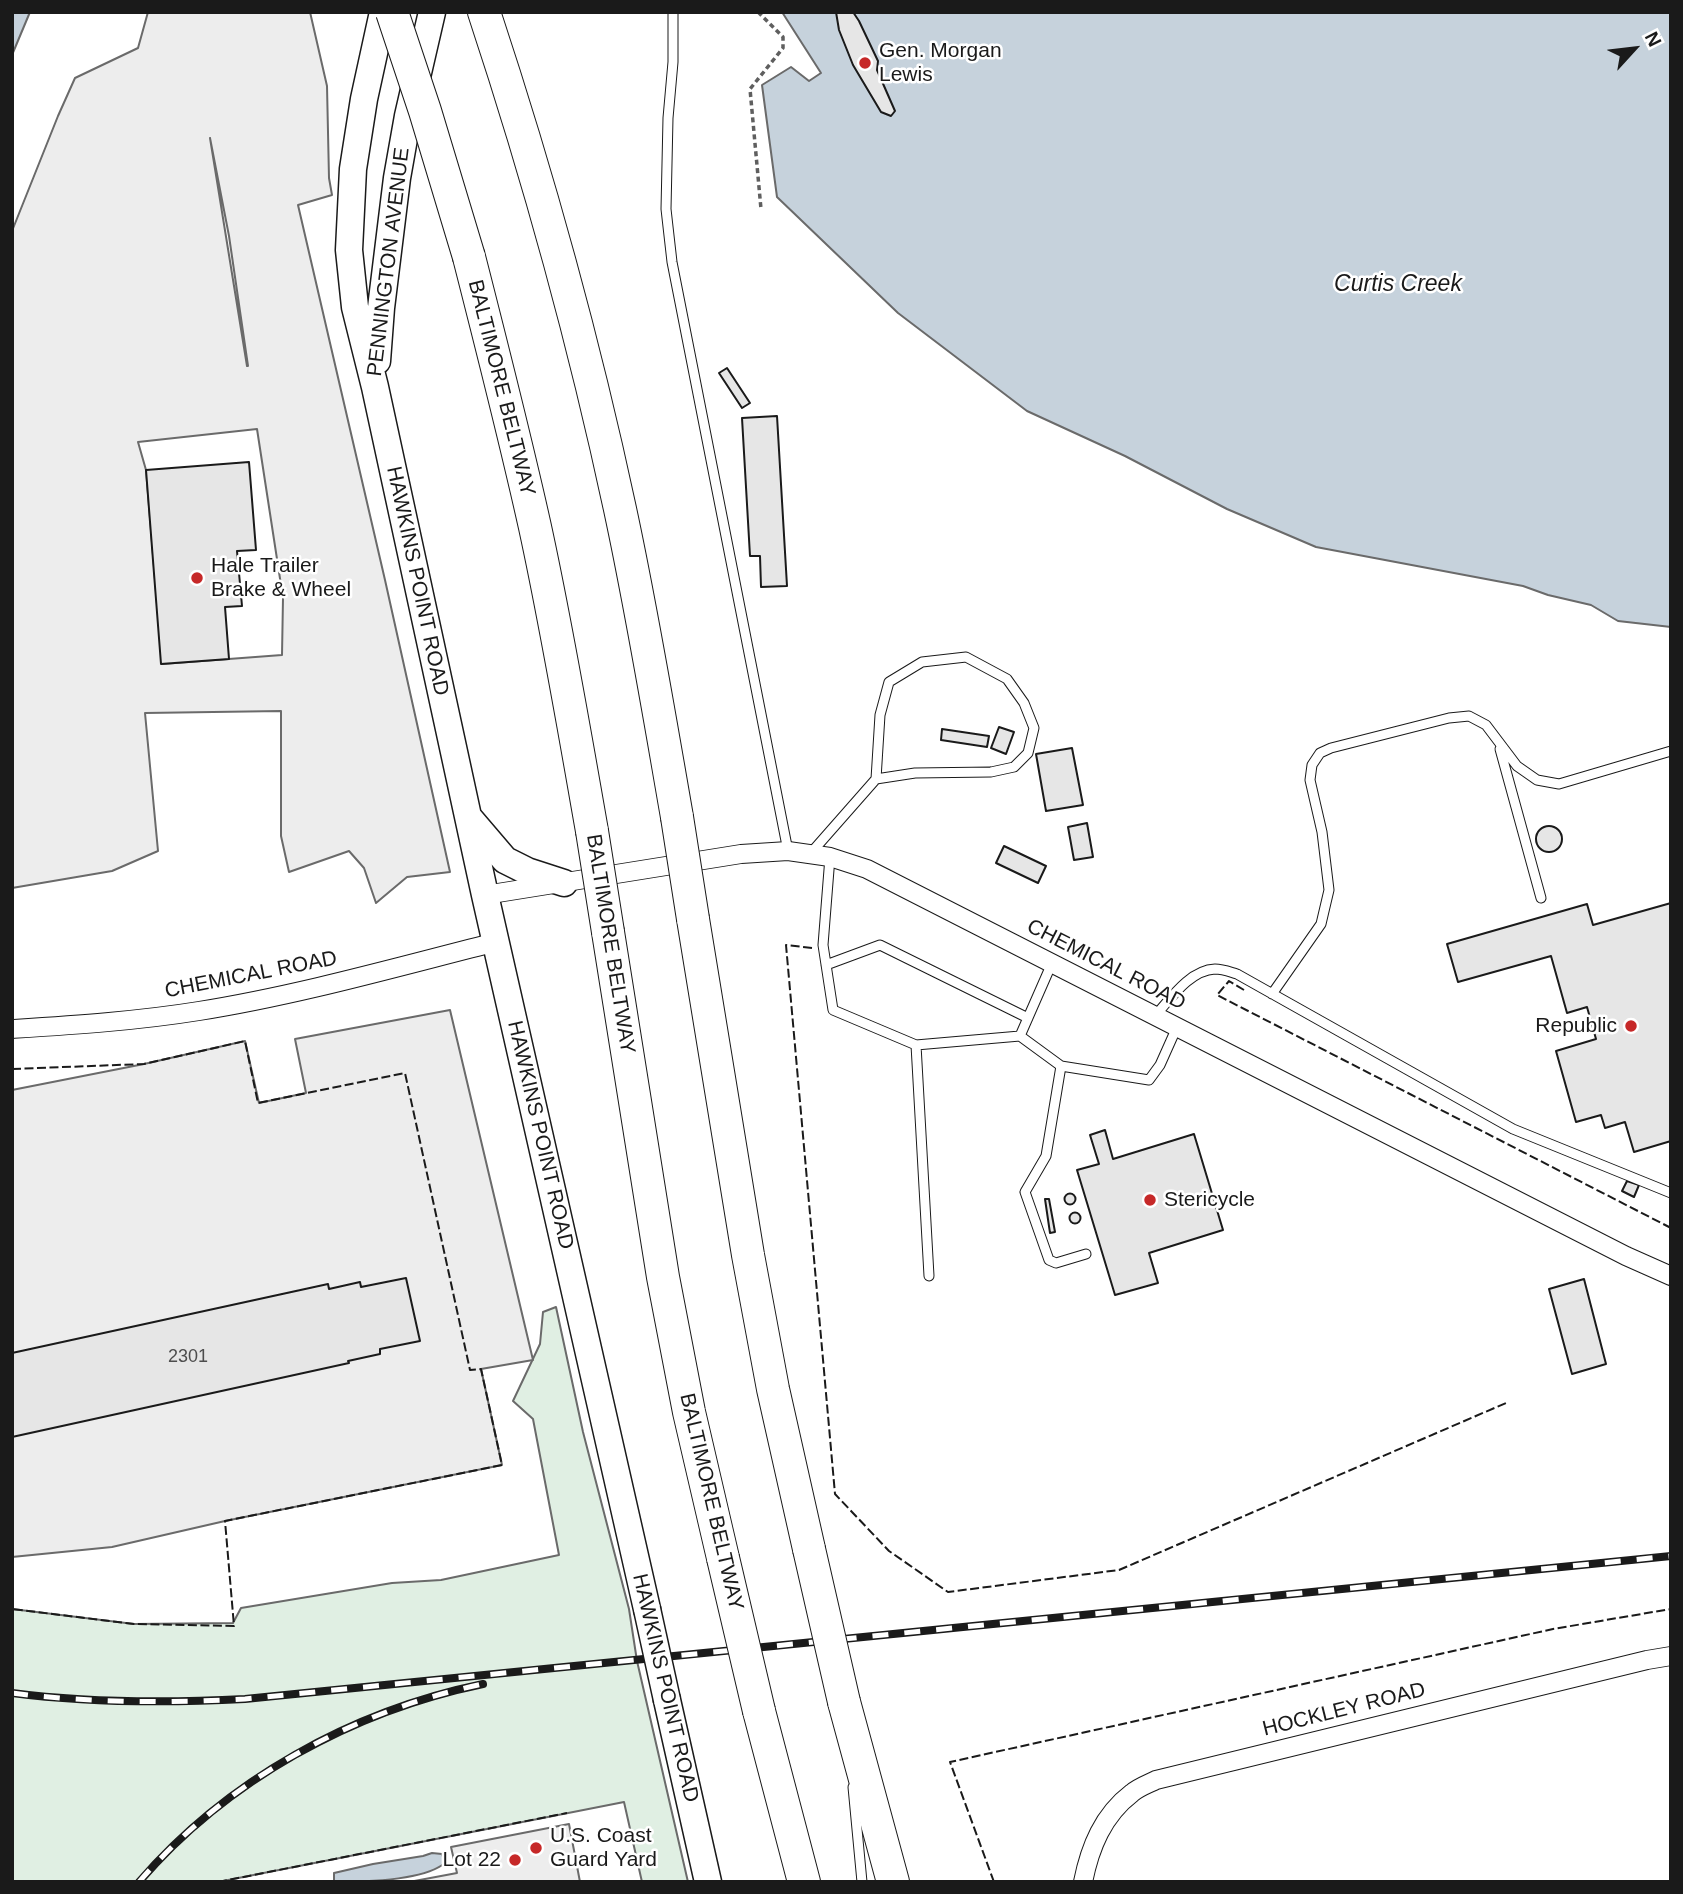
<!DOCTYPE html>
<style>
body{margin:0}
#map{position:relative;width:1683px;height:1894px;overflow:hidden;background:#fff;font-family:Helvetica,sans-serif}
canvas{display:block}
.frame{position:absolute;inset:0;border:14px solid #1a1a1a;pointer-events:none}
.north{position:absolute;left:1599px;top:14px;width:70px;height:70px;-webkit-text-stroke:5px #fff;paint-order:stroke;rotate:63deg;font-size:19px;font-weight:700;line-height:28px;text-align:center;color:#1a1a1a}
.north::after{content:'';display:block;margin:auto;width:24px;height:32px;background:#1a1a1a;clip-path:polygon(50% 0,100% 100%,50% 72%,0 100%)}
</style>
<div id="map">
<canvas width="1683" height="1894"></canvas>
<div class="frame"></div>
<div class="north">N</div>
</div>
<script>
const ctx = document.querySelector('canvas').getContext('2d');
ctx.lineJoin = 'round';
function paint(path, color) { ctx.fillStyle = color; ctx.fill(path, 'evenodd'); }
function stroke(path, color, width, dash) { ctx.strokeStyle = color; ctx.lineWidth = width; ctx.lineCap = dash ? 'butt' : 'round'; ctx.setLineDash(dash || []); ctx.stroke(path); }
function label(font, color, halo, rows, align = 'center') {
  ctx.font = font + ' Helvetica,sans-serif'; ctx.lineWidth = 5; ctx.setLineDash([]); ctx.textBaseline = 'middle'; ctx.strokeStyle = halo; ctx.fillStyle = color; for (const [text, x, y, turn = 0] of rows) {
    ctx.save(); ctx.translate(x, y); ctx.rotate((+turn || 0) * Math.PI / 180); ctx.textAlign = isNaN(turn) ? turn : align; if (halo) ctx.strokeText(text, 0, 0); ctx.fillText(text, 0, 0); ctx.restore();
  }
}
const green = new Path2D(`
 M556,1307L583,1432L629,1609L637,1661L688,1882H642L624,1802L218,1882H12V1609L134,1624L233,1623L241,1608L392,1583L441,1580L559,1555L533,1419L513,1401L540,1344L543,1312Z`);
paint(green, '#e0efe3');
stroke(green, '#6a6a6a', 2);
const parking = new Path2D(`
 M148,12H310L327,86L329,178L332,195L298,205L385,580L450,872L407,877L376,903L364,868L349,851L289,872L281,836V711L145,713L158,851L112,871L12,888V231L58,116L75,78L138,48ZM210,138L229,236L248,366H247ZM257,429L283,598L282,655L162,664L146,470L138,442Z
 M450,1010L533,1360L481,1369L502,1465L225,1521L112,1547L12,1557V1090L144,1064L245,1041L259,1103L306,1093L295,1039Z
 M569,1824L580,1882H409L457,1873L451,1847Z`);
paint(parking, '#ededed');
stroke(parking, '#6a6a6a', 2);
const water = new Path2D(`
 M12,12H30L12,55Z
 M782,12H1671V627L1618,621L1591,605L1548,595L1523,586L1316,547L1227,509L1125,456L1027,411L898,313L777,197L762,85L791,67L809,81L821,73Z
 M432,1853L442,1854L445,1863C423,1881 363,1882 334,1882V1873L373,1864L423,1856Z`);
paint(water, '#c6d2dc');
stroke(water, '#6a6a6a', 2);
const building = new Path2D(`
 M836,12H853L859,21L878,61L877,70L895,111L891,116L881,112L853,65L839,30Z
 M727,368L750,403L742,408L719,373Z
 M777,416L787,586L761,587L760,556H750L742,418Z
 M249,462L256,550L237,551L242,606L225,607L229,659L161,664L146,470Z
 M999,727L1014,732L1006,754L991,748Z
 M942,729L989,736L987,747L941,740Z
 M1072,748L1083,805L1046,811L1036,754Z
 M1087,823L1093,857L1074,860L1068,827Z
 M1536 839a13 13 0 1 1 26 0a13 13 0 1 1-26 0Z
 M1004,846L1046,866L1038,883L996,863Z
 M1671,903V1141L1634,1152L1625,1122L1605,1128L1601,1115L1576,1122L1556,1051L1596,1039L1587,1007L1567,1013L1551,956L1458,982L1447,944L1587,904L1593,925Z
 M1105,1130L1113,1159L1194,1134L1223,1230L1149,1253L1158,1283L1115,1295L1077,1170L1099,1164L1090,1135Z
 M1627,1181L1639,1185L1634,1197L1622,1191Z
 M1064.5 1199a5.5 5.5 0 1 1 11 0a5.5 5.5 0 1 1-11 0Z
 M1045,1199H1049L1055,1232L1050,1233Z
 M1069.5 1218a5.5 5.5 0 1 1 11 0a5.5 5.5 0 1 1-11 0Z
 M406,1278L420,1341L380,1349V1354L348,1361L349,1363L12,1437V1353L328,1284L329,1289L360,1282L361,1287Z
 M1584,1279L1606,1364L1572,1374L1549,1289Z`);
paint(building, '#e6e6e6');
stroke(building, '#1a1a1a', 2);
const lane = new Path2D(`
 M673,12V62L668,118L666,209L672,262L788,851
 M1500,749L1541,898
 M810,854L876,779L915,773L991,772L1014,767L1028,753L1034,728L1024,703L1007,679L966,657L922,662L889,682L880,715L876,779
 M830,857L823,945L833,1010L916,1045L1020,1036
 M1052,963L1020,1036L1061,1066
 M826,965L880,945L1028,1018
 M1272,994L1321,924L1329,890L1322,832L1310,780L1312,765L1320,753L1331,748L1449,718L1469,716L1486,725L1517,766L1537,780L1559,784L1671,751
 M1155,1016C1171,998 1190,970 1215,969C1223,969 1230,972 1237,974L1513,1129L1671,1193
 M916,1045L929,1276
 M1086,1254L1056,1263L1049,1260L1025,1192L1046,1156L1061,1066L1149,1080L1160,1065L1177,1027
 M853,1787L862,1882`);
const street = new Path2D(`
 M485,895L741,854L788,851L830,857L867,869L1626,1256L1671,1276
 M12,1029C74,1025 137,1021 199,1011C299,995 397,967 496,942
 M1083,1882C1090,1847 1103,1815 1132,1793C1139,1787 1148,1784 1156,1780L1647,1660L1671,1656`);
const primary = new Path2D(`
 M383,12L364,99L353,169L349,250L355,307L375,387L485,895L647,1609
 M377,361L381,308L397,178L408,116L432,12
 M470,819L505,860L527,871L564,883
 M667,1700L708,1882`);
const highway = new Path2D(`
 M484,12C538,175 584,341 620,509C642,611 659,714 677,817
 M469,257C492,347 515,437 535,527C557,628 574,729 592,831
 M693,919L748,1255L773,1389L809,1549
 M608,932L663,1277L689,1412L723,1558
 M844,1702L893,1882
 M759,1711L804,1882`);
stroke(lane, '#1a1a1a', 11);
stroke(street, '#1a1a1a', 20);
stroke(primary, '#1a1a1a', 29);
stroke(highway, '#1a1a1a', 34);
stroke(new Path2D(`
 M758,12L783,37V48L750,89L761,209`), '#5f5f5f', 3.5, [5, 3.5]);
stroke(lane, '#fff', 9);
stroke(street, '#fff', 18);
stroke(primary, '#fff', 26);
stroke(highway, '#fff', 32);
const rail = new Path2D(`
 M12,1693C90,1703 167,1703 245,1699L1671,1556
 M139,1882C227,1780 352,1711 483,1684`);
stroke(rail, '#1a1a1a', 8);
stroke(rail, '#fff', 5, [16]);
const primaryBridge = new Path2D(`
 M647,1609L667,1700`);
const highwayBridge = new Path2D(`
 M392,12L425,111L469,257
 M677,817L693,919
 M592,831L608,932
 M809,1549L844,1702
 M723,1558L759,1711`);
stroke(primaryBridge, '#1a1a1a', 29, []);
stroke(highwayBridge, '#1a1a1a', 34, []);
stroke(primaryBridge, '#fff', 26);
stroke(highwayBridge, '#fff', 32);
stroke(new Path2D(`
 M812,948L786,945L835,1494L889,1551L948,1592L1119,1570L1506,1403
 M1244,990L1229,981L1217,995L1671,1228
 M12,1069L144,1064L245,1041L258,1103L405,1073L470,1370L481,1369L502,1465L225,1521L234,1626L134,1624L12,1609
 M218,1882L567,1813
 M994,1882L950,1762L1553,1629L1671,1609`), '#1a1a1a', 2, [9, 3.5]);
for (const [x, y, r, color] of [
 [865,63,7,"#c62828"],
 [197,578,7,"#c62828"],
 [1631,1026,7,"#c62828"],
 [1150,1200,7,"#c62828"],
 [536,1848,7,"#c62828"],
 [515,1860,7,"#c62828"]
]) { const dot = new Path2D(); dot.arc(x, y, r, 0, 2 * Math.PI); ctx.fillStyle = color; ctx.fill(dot); stroke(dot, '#fff', 2.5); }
label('18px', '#4d4d4d', null, [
 ["2301",188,1357]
]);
label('21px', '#1a1a1a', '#fff', [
 ["Gen. Morgan",879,51],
 ["Lewis",879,75],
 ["Hale Trailer",211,566],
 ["Brake & Wheel",211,590],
 ["Republic",1617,1026,"right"],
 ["Stericycle",1164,1200],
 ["U.S. Coast",550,1836],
 ["Guard Yard",550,1860],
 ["Lot 22",501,1860,"right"]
], 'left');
label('21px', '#1a1a1a', '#fff', [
 ["PENNINGTON AVENUE",389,262,-83],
 ["BALTIMORE BELTWAY",501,388,76],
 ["HAWKINS POINT ROAD",417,581,78],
 ["BALTIMORE BELTWAY",610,944,81],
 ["CHEMICAL ROAD",1106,965,27],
 ["CHEMICAL ROAD",251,975,-11],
 ["HAWKINS POINT ROAD",540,1135,77],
 ["BALTIMORE BELTWAY",711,1502,77],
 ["HAWKINS POINT ROAD",665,1688,77],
 ["HOCKLEY ROAD",1344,1710,-14]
]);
label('italic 23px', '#1a1a1a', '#fff', [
 ["Curtis Creek",1398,285]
]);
</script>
